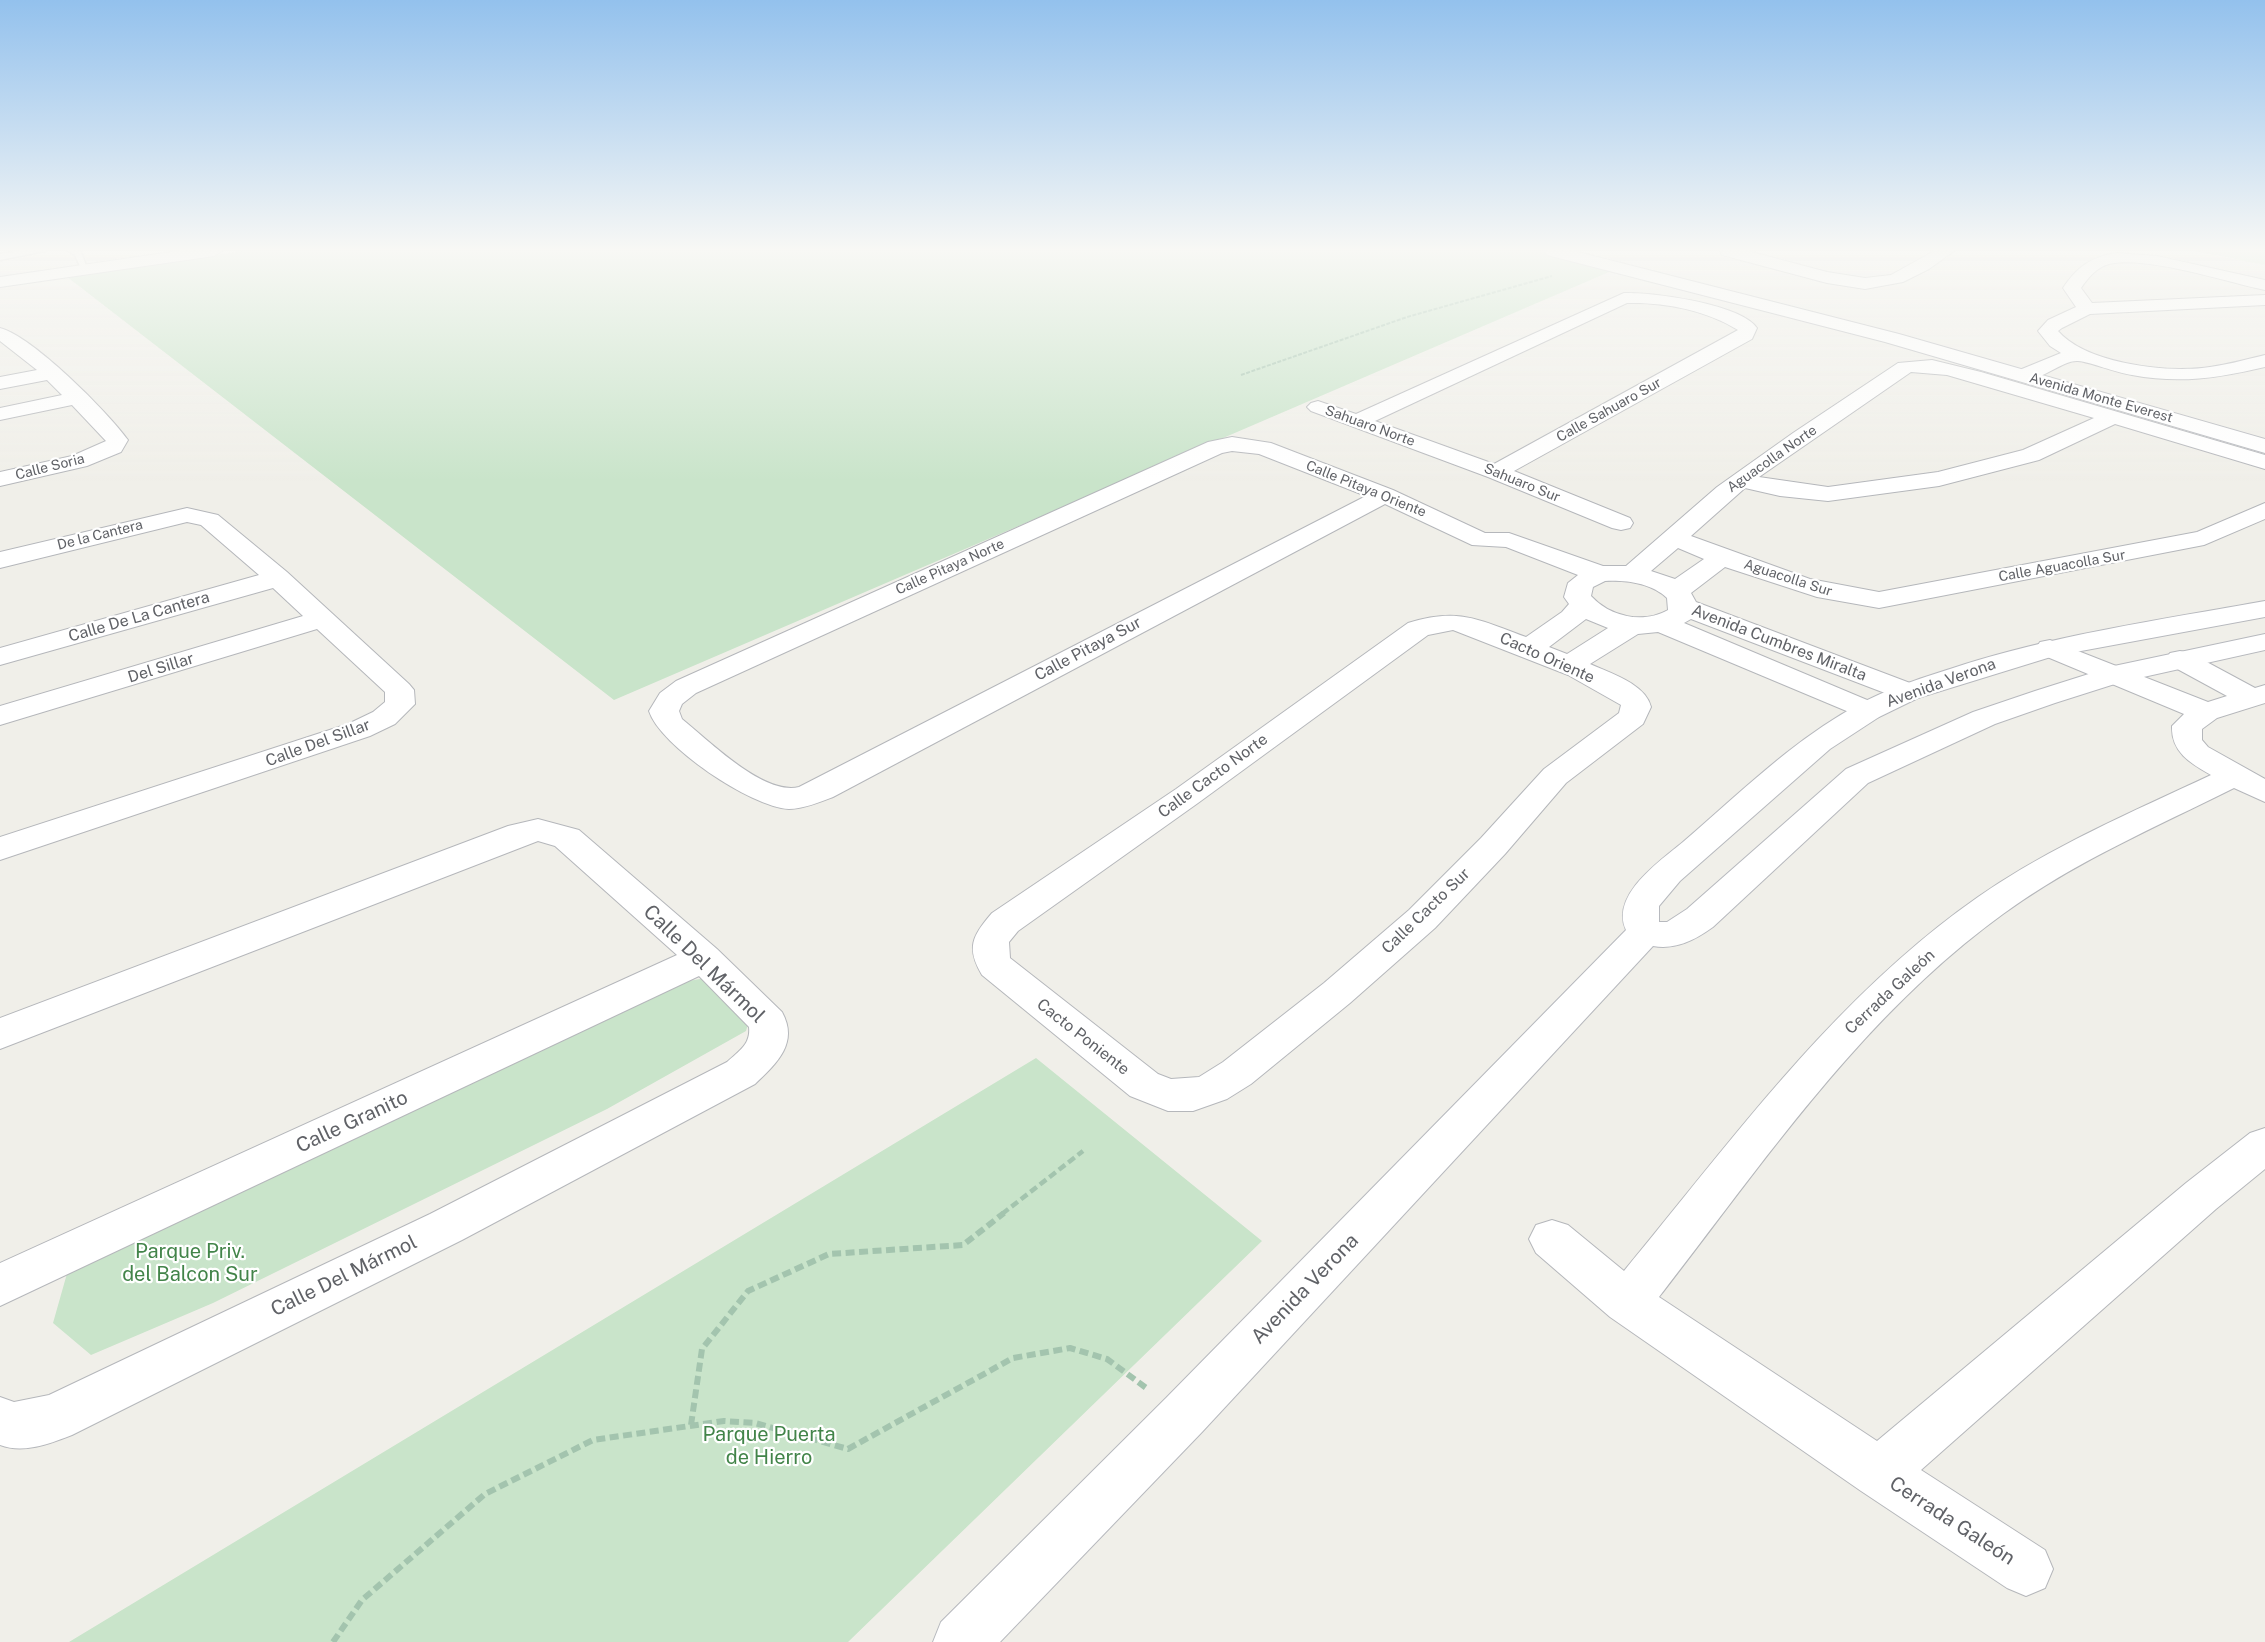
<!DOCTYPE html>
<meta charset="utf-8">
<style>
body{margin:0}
canvas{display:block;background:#f0efe9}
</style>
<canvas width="2265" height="1642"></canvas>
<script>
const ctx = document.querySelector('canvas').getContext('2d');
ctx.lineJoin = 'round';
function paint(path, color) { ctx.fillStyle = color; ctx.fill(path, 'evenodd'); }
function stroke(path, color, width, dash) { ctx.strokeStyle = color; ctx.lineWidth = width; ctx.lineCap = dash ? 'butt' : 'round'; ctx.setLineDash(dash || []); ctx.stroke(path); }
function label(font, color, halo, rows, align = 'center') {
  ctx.font = font + ' "Public Sans",sans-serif'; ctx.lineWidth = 4.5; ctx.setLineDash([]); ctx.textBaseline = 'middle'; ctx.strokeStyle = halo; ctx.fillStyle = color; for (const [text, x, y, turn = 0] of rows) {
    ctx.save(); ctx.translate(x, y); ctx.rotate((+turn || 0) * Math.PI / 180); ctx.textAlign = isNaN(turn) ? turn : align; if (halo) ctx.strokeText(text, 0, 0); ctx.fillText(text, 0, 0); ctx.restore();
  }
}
paint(new Path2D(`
 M243,251H1546L1616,269L614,700L66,276Z
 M2196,251H2265V265Z
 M718,976L753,1007L746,1031L607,1109L213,1303L91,1355L53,1323L68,1270L688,981Z
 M1036,1058L1262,1241L848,1642H69Z`), '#c9e4ca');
const lane = new Path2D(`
 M22,251H45L0,260V254Z
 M68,251L81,252L88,271H82L75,255Z`);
const street = new Path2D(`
 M1720,251H1748L1827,272L1865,278L1891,275L1934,251H1954L1929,269L1903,282L1865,289L1827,283L1722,255Z
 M2116,253L2157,256L2265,280V290C2227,282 2144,255 2109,264C2097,267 2087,279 2081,288L2092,303L2265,295V305L2090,314L2062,328L2058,331C2086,363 2161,372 2202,368C2223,366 2244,360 2265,355V367C2219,378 2179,384 2132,375C2116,373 2091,362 2078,361C2060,360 2039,385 2017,379L2014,375L2017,371L2061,353L2050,346L2038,331L2048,320L2076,307L2063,288C2077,267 2091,257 2116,253Z
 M1624,293C1653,292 1741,304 1757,328L1752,339L1514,471L1630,518L1633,523L1630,528L1621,530L1612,528L1488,477L1311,411L1307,407L1311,403L1318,401L1356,414ZM1627,303C1664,302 1706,310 1738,330L1494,464L1375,421Z
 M0,328C32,336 108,412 128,440L121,452L87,466L0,486V472L72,456L106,441L72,405L0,420V408L62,395L47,380L0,389V377L37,370L0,341Z
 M1932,360L1981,372L2265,455V469L2115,424L2039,460L1939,486L1828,501L1780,496L1745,488L1691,536L1810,579L1879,592L2197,532L2265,503V519L2204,545L1879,608L1817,597L1725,567L1691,593L1696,602L1918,686L1923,692L1918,698L1908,701L1898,698L1691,619L1684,623L1879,705L1883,711L1879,717L1868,720L1658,632L1638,634L1590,664C1610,673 1646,684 1651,707L1643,724L1566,783L1505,854L1435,928L1350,1003L1251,1084L1227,1099L1193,1111H1168L1130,1096L982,975C966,948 972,936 992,913L1176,789L1408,623C1459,607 1479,620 1526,637L1562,612L1569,604L1564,597L1568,583L1578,575L1506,547L1472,545L1385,504L833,797C820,802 803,809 789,809C751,807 660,746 649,711L660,693L676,681L1208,442L1232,437L1271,443L1393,490L1485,533H1509L1603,566H1626L1717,487L1793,433L1898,363ZM1911,372L1947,375L2094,418L2023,450L1938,472L1828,487L1759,477ZM1232,451L1259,454L1366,496L799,787C764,796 708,740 682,719L679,711L682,704L696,693L1222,453ZM1678,548L1704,559L1675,579L1651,571ZM1605,581C1626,580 1651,583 1667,598L1668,610C1643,624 1610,617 1591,596L1593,587ZM1586,619L1608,628L1567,654L1549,647ZM1453,630L1568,675L1621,705L1619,713L1544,769L1481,838L1409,910L1324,983L1223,1062L1199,1077L1171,1079L1158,1074L1010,958L1009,942L1018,931L1198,803L1428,635Z
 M187,508L218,515L287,572L409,684L414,690L415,704L395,724L370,736L0,860V837L348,724L373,712L385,702V692L317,629L0,725V706L303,616L273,588L0,665V648L259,575L201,525L187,522L0,568V552Z
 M2050,640L2208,702L2227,696L2170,665L2166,659L2170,653L2180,651L2190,653L2255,688L2265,685V703L2217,718L2202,729V740L2208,747L2265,779V802L2234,788C2156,827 2074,862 2003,914C1862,1016 1764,1162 1659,1297L1877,1441L2186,1183L2250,1133L2265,1128V1169L2216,1209L1921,1470L2045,1550L2053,1569L2045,1588L2026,1596L2007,1588L1861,1491L1610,1317L1536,1253L1529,1239L1536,1225L1552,1220L1568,1225L1624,1271C1733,1139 1836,996 1978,897C2050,847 2132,812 2211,775C2190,763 2171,752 2172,726L2184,714L2040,654L2036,648L2040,642Z
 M538,819L579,830L717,949L782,1012C799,1043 777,1063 755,1084L462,1240L72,1435C49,1444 23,1454 0,1445V1397L14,1402L49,1395L430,1214L727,1062C739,1051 751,1044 749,1027L699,976L0,1306V1263L677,955L555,846L538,841L0,1049V1018L508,826Z`);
const secondary = new Path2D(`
 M178,251H222L214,256L0,287V277Z
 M1545,251H1574L1899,334L2265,439V453L1885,342L1547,255Z
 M2265,601V617L2054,656L1918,698L1879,717L1830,749L1680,881L1659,906V922H1667L1687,909L1846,769L1973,712L2035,691L2114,666L2265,634V650L2121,682L2055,703L1995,724L1868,783L1713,927C1695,940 1676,950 1653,946L1202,1432L1000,1642H933L941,1622L1166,1398L1626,930C1610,895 1660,861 1683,842C1739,794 1793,740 1858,705C1887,689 1919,679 1950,669C2053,635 2159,620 2265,601Z`);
stroke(lane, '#b5b7bb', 3);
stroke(street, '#b5b7bb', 2);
stroke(secondary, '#b7b9be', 2);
stroke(new Path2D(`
 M1241,375L1407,317L1552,276`), '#a3c4ae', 2, [4, 1.5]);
stroke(new Path2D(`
 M1002,1214L1083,1151`), '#a3c4ae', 4.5, [8, 4]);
stroke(new Path2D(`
 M691,1425L702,1349L748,1291L829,1254L963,1245L1004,1213
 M333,1642L362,1600L485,1494L593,1440L724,1421L755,1423L848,1449L1013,1358L1070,1348L1107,1359L1149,1390`), '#a3c4ae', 6, [9, 4.5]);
paint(lane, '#fff');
paint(street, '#fff');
paint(secondary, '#fff');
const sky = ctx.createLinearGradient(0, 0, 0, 481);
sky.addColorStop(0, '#93c1ed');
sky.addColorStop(0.52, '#f8f8f5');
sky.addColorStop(1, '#f8f8f500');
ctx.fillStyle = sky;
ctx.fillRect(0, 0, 2265, 481);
label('14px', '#606267', '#fff', [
 ["Avenida Monte Everest",2101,398,16],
 ["Calle Sahuaro Sur",1609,410,-29],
 ["Sahuaro Norte",1370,426,20],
 ["Aguacolla Norte",1772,459,-35],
 ["Calle Soria",50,467,-14],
 ["Sahuaro Sur",1522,483,22],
 ["Calle Pitaya Oriente",1366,489,22],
 ["De la Cantera",100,535,-14],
 ["Calle Aguacolla Sur",2062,566,-10],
 ["Calle Pitaya Norte",950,567,-24],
 ["Aguacolla Sur",1788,578,18]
]);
label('16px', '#606267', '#fff', [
 ["Calle De La Cantera",139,617,-16],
 ["Avenida Cumbres Miralta",1779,643,21],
 ["Calle Pitaya Sur",1088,649,-28],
 ["Cacto Oriente",1547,658,24],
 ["Del Sillar",161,668,-17],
 ["Avenida Verona",1941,683,-20],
 ["Calle Del Sillar",318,743,-20],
 ["Calle Cacto Norte",1213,776,-36],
 ["Calle Cacto Sur",1426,911,-44],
 ["Cerrada Galeón",1890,992,-43],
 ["Cacto Poniente",1083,1037,38]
]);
label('20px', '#606267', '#fff', [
 ["Calle Del Mármol",704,964,44],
 ["Calle Granito",352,1122,-25],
 ["Calle Del Mármol",344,1276,-26],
 ["Avenida Verona",1305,1289,-46],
 ["Cerrada Galeón",1952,1521,33]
]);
label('20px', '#428449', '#fff', [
 ["Parque Priv.",190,1252],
 ["del Balcon Sur",190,1275],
 ["Parque Puerta",769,1435],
 ["de Hierro",769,1458]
]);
</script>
